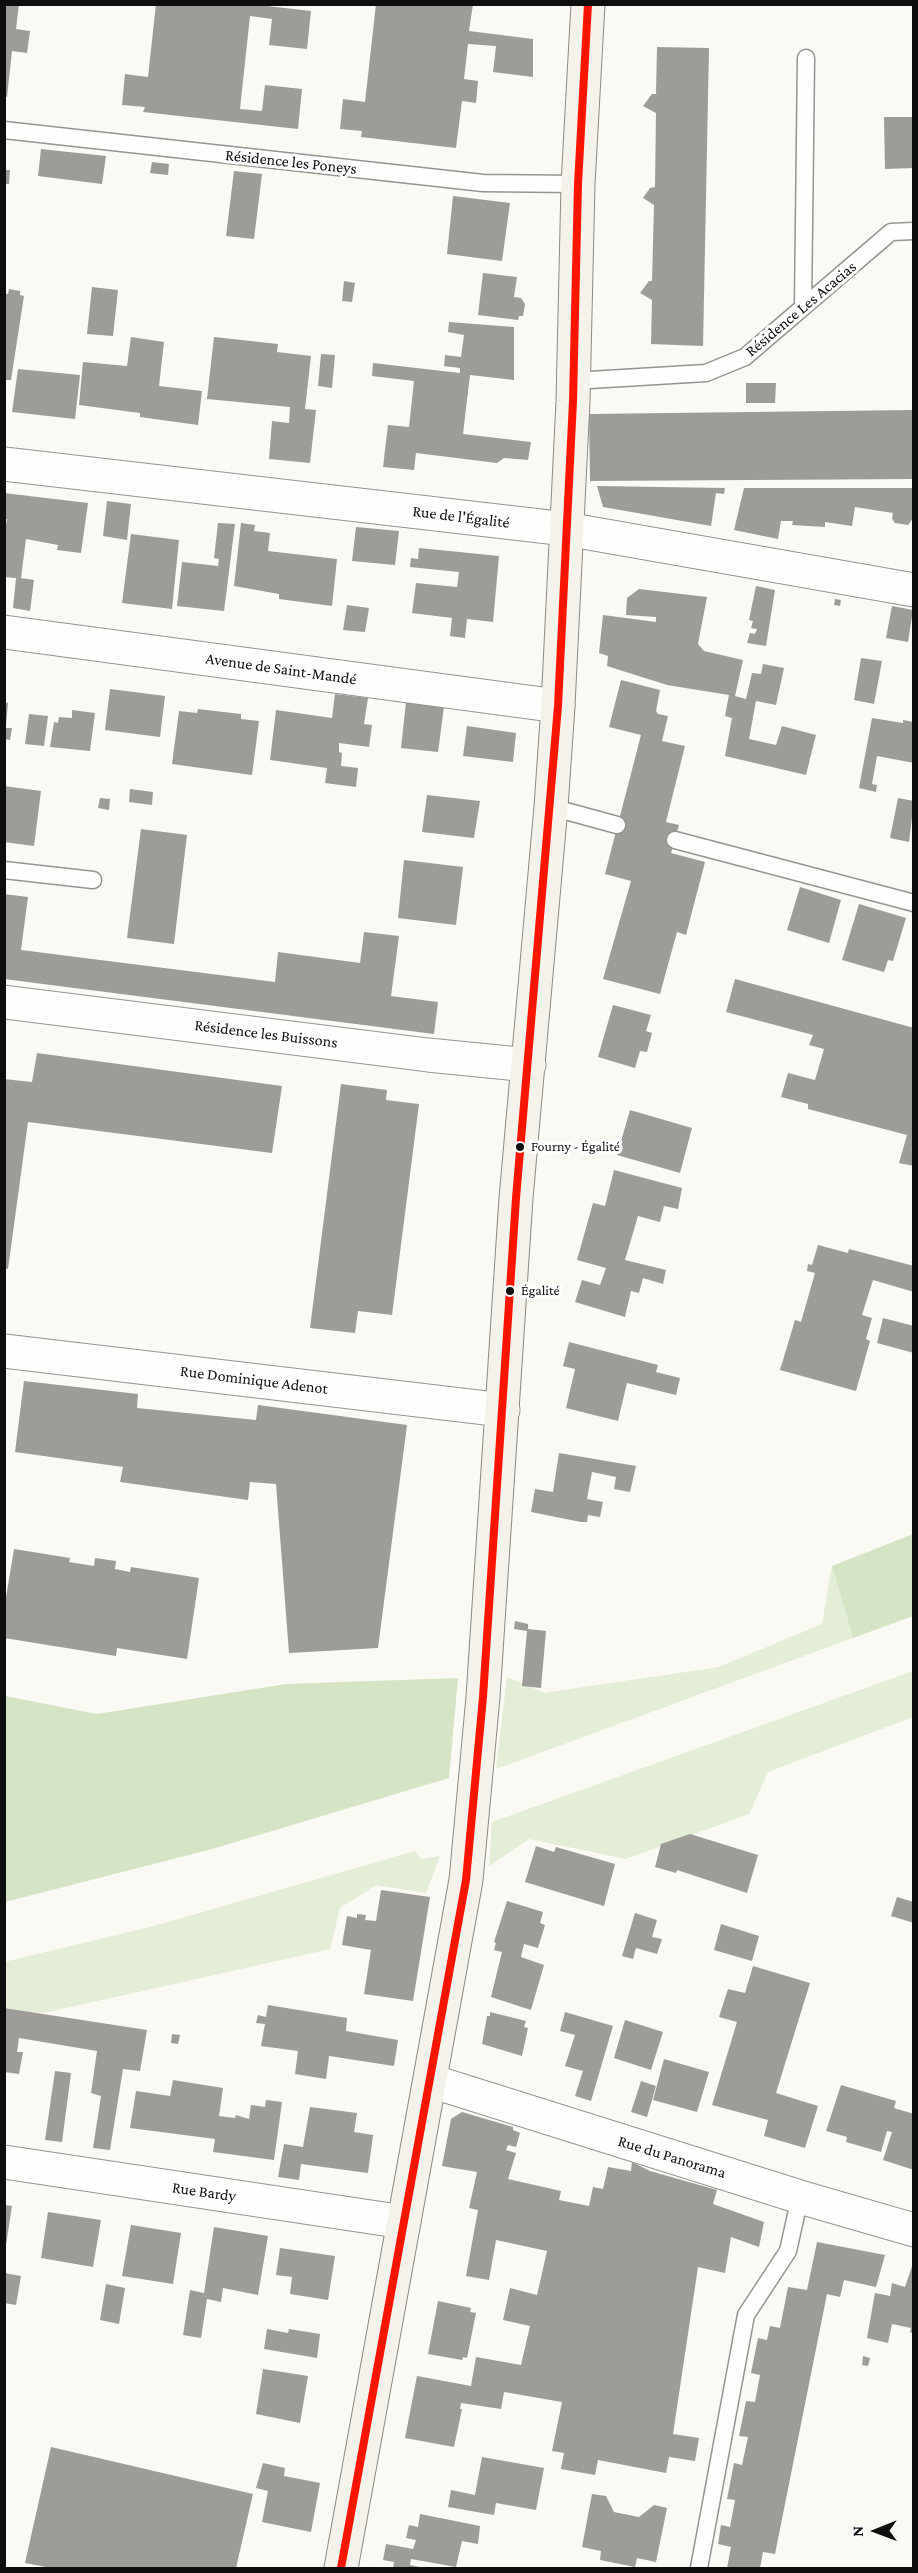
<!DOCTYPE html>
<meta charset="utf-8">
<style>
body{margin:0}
#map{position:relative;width:918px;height:2573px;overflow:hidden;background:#faf9f3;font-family:"Crimson Pro",serif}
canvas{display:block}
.frame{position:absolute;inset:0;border:6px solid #0e0e0e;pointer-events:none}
.north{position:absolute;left:846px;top:2501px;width:60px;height:60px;-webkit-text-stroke:4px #fff;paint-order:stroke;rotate:269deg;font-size:16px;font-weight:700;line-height:24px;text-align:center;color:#0e0e0e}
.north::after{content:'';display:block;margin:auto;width:21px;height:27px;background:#0e0e0e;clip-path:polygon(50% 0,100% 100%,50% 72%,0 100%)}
</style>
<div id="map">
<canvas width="918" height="2573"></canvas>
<div class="frame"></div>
<div class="north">N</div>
</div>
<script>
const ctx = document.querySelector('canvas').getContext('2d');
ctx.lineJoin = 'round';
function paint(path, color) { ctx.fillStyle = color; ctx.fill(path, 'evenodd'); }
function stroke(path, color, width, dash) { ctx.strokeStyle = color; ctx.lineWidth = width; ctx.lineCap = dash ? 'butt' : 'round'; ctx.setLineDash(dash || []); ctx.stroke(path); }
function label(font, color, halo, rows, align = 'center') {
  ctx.font = font + ' "Crimson Pro",serif'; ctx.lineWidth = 6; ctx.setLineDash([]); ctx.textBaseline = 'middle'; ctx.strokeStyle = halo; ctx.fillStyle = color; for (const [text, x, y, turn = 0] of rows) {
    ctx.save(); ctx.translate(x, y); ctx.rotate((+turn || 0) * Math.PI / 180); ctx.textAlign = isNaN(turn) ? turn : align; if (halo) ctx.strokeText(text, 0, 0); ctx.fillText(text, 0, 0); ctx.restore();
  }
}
paint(new Path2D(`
 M832,1566L853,1638L496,1769L507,1677L544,1693L719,1667L822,1624Z
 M913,1671V1717L768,1772L749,1814L626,1859L529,1839L489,1866L492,1822Z
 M415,1851L421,1859L440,1856L426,1893L376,1885L340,1908L330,1949L44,2013L5,2010L4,1962L154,1926Z`), '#e4edd6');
paint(new Path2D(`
 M913,1534V1616L853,1638L832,1566Z
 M458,1678L449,1778L212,1849L5,1902V1696L97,1714L286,1684Z`), '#d5e4c5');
paint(new Path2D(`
 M4,4H19L16,29L30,31L27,53L12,51L7,97H4Z
 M156,4H250L311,11L307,49L269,45L272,19L250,16L240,109L262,111L265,85L302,89L298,129L143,112L145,107L122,105L125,74L148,77Z
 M376,4H473L469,31L533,39V77L493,72L496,46L468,44L464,79L478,81L476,103L462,101L456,148L361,137L362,131L340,129L343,99L365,102Z
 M657,47L709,48L703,346L651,344L652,300L640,293L649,281H652L654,205L643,198L650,188L655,187L656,113L643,106L652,94H656Z
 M884,117H914V168L885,169Z
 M41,149L106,156L102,184L38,176Z
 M152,162L169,164L168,175L150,173Z
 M4,170H10L9,184H4Z
 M234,171L262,174L254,239L226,236Z
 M453,196L510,203L502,261L447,254Z
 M483,273L517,277L514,297L521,298L525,304L523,316H519L518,320L478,315Z
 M344,281L355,283L352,302L342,301Z
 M92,287L118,290L113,336L87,334Z
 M9,289L20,291V295L24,296L11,380H4V293L8,294Z
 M449,322L514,327V380L470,375L463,434L531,442L528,460L504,458L497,463L416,453L414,470L383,467L388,425L409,427L414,381L372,376L373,363L460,373V368L444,366L445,355L461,357L464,335L448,332Z
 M131,337L164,342L159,386L202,391L198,425L140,417V413L79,405L83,362L127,366Z
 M214,337L278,344L277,352L311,356L305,409L316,410L310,463L269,459L272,421L289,423L290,407L207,399Z
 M321,354L335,355L332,388L318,386Z
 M18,369L80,375L75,419L12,412Z
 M746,383H776L775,403H746Z
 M914,410V479L590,481L589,414Z
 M597,486L725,488L724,494L716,493L711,526L603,507Z
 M744,488H914V517L908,525L895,523L892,519L893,513L855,507L852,526L825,522V527L792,525L793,521H781L778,539L734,530Z
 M4,493L88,503L81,553L57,550L58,545L26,539L21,578L34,580L30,611L13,608L16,578L4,577V536L7,519H4Z
 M107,501L131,504L127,540L103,536Z
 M218,523L235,524L224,611L177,606L182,562L218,566L219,559L214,558Z
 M241,523L255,525L254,531L270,533L268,551L337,559L332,606L279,599V594L234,586Z
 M356,527L399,531L395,565L352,561Z
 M131,534L179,540L172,609L122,603Z
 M419,548L499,556L493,622L467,619L465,638L450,636L452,618L412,613L416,583L457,587L459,572L410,567L411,558L418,559Z
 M756,586L775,590L766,646L747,643L750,633L755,634L757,629L751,628L753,621L749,620Z
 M639,589L707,597L698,644L704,651L743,660L735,696L746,699L752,673L761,674L763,664L784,668L776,705L756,701L749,739L776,745L782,726L816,735L806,775L725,756L732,718L725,716L729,695L667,685L607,666L608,656L599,653L603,615L656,622V617L626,615L627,598Z
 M835,599L841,600L840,606L834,605Z
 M347,605L369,608L365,632L343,630Z
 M892,606L913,610L908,642L886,638Z
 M861,658L882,661L874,704L854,700Z
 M621,680L660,690L656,711L658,714L668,716L662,741L685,746L666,822L679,825L671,853L705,862L686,935L677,932L660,994L603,979L631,881L605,874L641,735L609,727Z
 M110,689L165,696L160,737L105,730Z
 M335,694L368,698L364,724L372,725L369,747L339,743V752L342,753L341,766L358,768L356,787L325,783L327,768L270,760L276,710L332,718Z
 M4,702L8,703L6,725H4Z
 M406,702L444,707L438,752L401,748Z
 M198,709L241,714V719L259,721L252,775L172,764L179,711L197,713Z
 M72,710L95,713L90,751L50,747L54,722L58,723L59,717L72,718Z
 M29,714L48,716L44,746L25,744Z
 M872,718L903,723V720L914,722V763L877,756L872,784L877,785L876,792L859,788Z
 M467,726L516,733L513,762L463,756Z
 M4,728H12L10,740L4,739Z
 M4,786L41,791L34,846L4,842Z
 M130,789L153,792L152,805L129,802Z
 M427,795L480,801L474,838L422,832Z
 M100,798L110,799L109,810L98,808Z
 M898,798L914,801L909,842L890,838Z
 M141,829L187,835L174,944L127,938Z
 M404,860L463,867L456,925L398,918Z
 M800,887L841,900L829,943L787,930Z
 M4,894L28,897L21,950L275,982L278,952L360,963L364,932L399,936L391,996L438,1002L434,1034L4,979Z
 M859,904L906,918L893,961L888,960L884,972L842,960Z
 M735,979L914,1028V1166L899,1163L907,1135L808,1109V1104L781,1097L788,1073L815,1080L824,1049L809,1045L813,1035L726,1012Z
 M613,1005L651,1015L646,1031L652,1033L647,1052L640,1051L635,1068L598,1057Z
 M37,1053L282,1086L272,1153L28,1122L8,1269L4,1268V1079L32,1082Z
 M341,1084L387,1090L386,1100L419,1104L392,1315L358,1311L355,1333L310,1328Z
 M630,1110L692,1128L680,1173L617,1155Z
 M614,1170L682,1188L678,1209L664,1206L660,1222L638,1216L625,1260L666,1270L663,1284L643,1278L639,1293L631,1291L625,1317L575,1302L582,1280L600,1285L606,1268L577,1260L593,1203L605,1206Z
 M818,1245L848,1253L849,1249L914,1266V1292L873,1280L862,1315L872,1318L866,1339L870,1341L856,1391L780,1370L795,1320L801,1322L815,1273L807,1271L808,1264L812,1265Z
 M883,1318L914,1326V1353L877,1343Z
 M569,1342L658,1365L656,1372L680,1378L676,1395L627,1383L618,1421L566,1408L575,1369L563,1366Z
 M24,1381L138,1394L137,1408L256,1420L258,1405L407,1425L378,1648L289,1653L276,1484L250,1482L248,1500L120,1482L123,1467L15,1452Z
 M559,1453L636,1466L630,1492L614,1489L616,1477L592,1472L587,1499L603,1502L600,1517L588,1515L587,1522H581L531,1512L535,1489L553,1492Z
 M14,1549L70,1558L69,1562L94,1566L95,1558L116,1561L115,1569L130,1572L131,1567L199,1578L187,1659L117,1648L116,1656L4,1638V1609Z
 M515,1621L528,1624V1629L546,1631L541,1688L522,1686L527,1631L514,1629Z
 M690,1834L758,1855L747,1893L677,1870L676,1873L655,1867L661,1844Z
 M536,1846L554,1852L556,1847L615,1864L604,1906L525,1882Z
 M381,1890L430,1897L413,2001L364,1994L371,1950L342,1945L347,1916L357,1918V1914L366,1915L365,1920L376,1921Z
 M897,1897L914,1902V1923L891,1916Z
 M507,1901L543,1912L540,1923L545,1925L538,1948L524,1944L521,1957L544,1965L531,2010L491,1997L502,1952L494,1950L496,1943L494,1942Z
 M635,1913L657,1920L652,1937L662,1939L657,1954L636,1948L633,1959L622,1956Z
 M721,1924L759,1936L752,1961L714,1950Z
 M753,1966L810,1983L776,2093L818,2106L805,2148L764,2136L768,2120L712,2105L737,2022L719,2017L728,1989L745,1993Z
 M268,2005L347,2018L346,2031L398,2040L394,2066L329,2056L326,2079L295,2074L298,2051L261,2046L265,2024L256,2023L258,2015L266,2017Z
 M4,2008L147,2030L140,2071L123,2069L110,2150L93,2148L101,2096L91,2093L97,2051L19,2038L17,2052H23L19,2074L4,2072Z
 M490,2012L526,2021L524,2027L528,2028L522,2056L482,2044L487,2016H490Z
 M565,2012L613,2026L591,2101L575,2096L583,2071L565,2066L575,2035L560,2031Z
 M625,2020L663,2032L651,2070L614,2058Z
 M172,2034L180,2035L178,2044L171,2043Z
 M664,2059L709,2072L697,2112L653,2100Z
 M55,2071L71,2073L62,2142L45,2140Z
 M173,2080L223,2088L219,2116L235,2118L236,2115L249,2119L251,2105L265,2107L266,2100L282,2102L274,2160L213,2152L215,2139L130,2128L136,2091L170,2096Z
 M641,2081L656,2086L647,2117L631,2112Z
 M841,2085L896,2101L894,2108L914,2114V2170L883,2160L892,2132L887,2131L881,2152L846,2142L847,2137L826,2131Z
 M310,2107L357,2113L354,2132L373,2135L368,2173L301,2164L299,2180L278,2177L284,2144L303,2147Z
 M462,2112L513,2127V2130L520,2133L516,2147L508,2145L506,2150L516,2153L508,2179L561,2191L559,2200L589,2206L593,2187L603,2189L608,2167L631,2171L632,2162L650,2171L717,2190L713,2204L764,2222L759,2247L731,2237L725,2273L698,2267L673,2434L699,2438L695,2461L669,2457L666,2473L598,2460L595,2475L561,2469L564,2453L552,2451L562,2402L504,2392L501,2409L461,2403L460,2409H462L454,2447L405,2438L417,2376L471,2386L476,2357L521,2365L530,2326L503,2320L510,2288L537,2295L547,2251L496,2240L489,2280L466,2276L478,2210L469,2208L477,2172L442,2166L451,2119Z
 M4,2205L12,2206L6,2245H4Z
 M48,2212L101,2220L93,2267L41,2258Z
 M131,2225L181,2233L173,2284L122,2276Z
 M214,2227L268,2236L258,2295L223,2288L221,2302L207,2299L201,2338L183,2335L190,2290L204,2293Z
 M817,2242L885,2255L876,2287L844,2280L840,2297L827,2294L775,2554L763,2552L760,2568H727L731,2547L718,2544L721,2525L730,2527L735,2500L727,2499L734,2463L742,2465L748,2437L739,2436L746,2401L755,2402L760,2375L751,2373L758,2338L767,2340L770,2326L780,2328L788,2287L807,2290Z
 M280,2248L335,2256L328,2300L290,2294L292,2277L276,2275Z
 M913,2263L914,2334L910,2332L911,2328L892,2324L888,2343L867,2338L875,2293L890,2296L892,2283L905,2287Z
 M4,2273L21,2276L16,2305L4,2303Z
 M106,2284L125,2288L119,2324L100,2320Z
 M438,2301L471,2308L470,2312L476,2313L467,2358L463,2357L462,2360L428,2354Z
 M267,2329L288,2333L289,2329L320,2334L317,2358L264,2349Z
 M863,2356L870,2358L868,2366L862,2365Z
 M263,2369L308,2376L300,2423L256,2414Z
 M51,2447L253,2494L236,2568H51L25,2563Z
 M482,2457L544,2468L536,2510L496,2503L494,2515L448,2507L451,2490L475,2495Z
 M263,2463L285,2468L284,2476L320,2483L311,2532L262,2522L268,2491L256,2488Z
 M592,2494L606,2496L614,2512L639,2517L654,2505L667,2508L656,2562L637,2558L635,2567L600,2560L601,2551L582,2547Z
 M420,2514L480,2526L478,2544L462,2541L456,2567L411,2559L410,2565L425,2568H393L394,2562L383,2560L386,2544L413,2549L416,2540L406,2538L409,2525L418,2527Z`), '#9e9c98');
const lane = new Path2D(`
 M4,130L483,183L578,184
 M803,307L806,58
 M573,381L706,373L745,357L891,232L914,231
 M551,807L617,825
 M675,840L914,903
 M4,870L93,880
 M699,2568L746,2315L788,2251L800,2197`);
const street = new Path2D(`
 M4,464L566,529L914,590
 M4,632L558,706
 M4,1002L428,1055L529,1065
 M4,1351L503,1410
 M431,2081L800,2197L914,2230
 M4,2162L404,2222`);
const secondary = new Path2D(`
 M341,2568L466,1880L483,1697L516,1198L551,807L558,706L573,401L578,184L588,4`);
stroke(lane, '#949491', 19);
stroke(street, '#949491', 35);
stroke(secondary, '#8b8a88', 35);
stroke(lane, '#fefefd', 16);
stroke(street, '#fefefd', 33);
stroke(secondary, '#f4f2ea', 33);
stroke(new Path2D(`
 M341,2568L466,1880L483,1697L516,1198L558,706L573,401L578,184L588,4`), '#ff1400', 8);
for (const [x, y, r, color] of [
 [520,1147,5,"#0e0e0e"],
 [510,1291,5,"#0e0e0e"]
]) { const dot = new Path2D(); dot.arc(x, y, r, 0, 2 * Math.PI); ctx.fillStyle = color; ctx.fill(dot); stroke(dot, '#fff', 2); }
label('14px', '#0e0e0e', '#fff', [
 ["Fourny - Égalité",531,1147],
 ["Égalité",521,1291]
], 'left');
label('16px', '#0e0e0e', '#fff', [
 ["Résidence les Poneys",291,162,6],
 ["Résidence Les Acacias",801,309,-40],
 ["Rue de l'Égalité",461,517,7],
 ["Avenue de Saint-Mandé",281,669,8],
 ["Résidence les Buissons",266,1034,7],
 ["Rue Dominique Adenot",254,1380,7],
 ["Rue du Panorama",672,2157,17],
 ["Rue Bardy",204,2192,8]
]);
</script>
